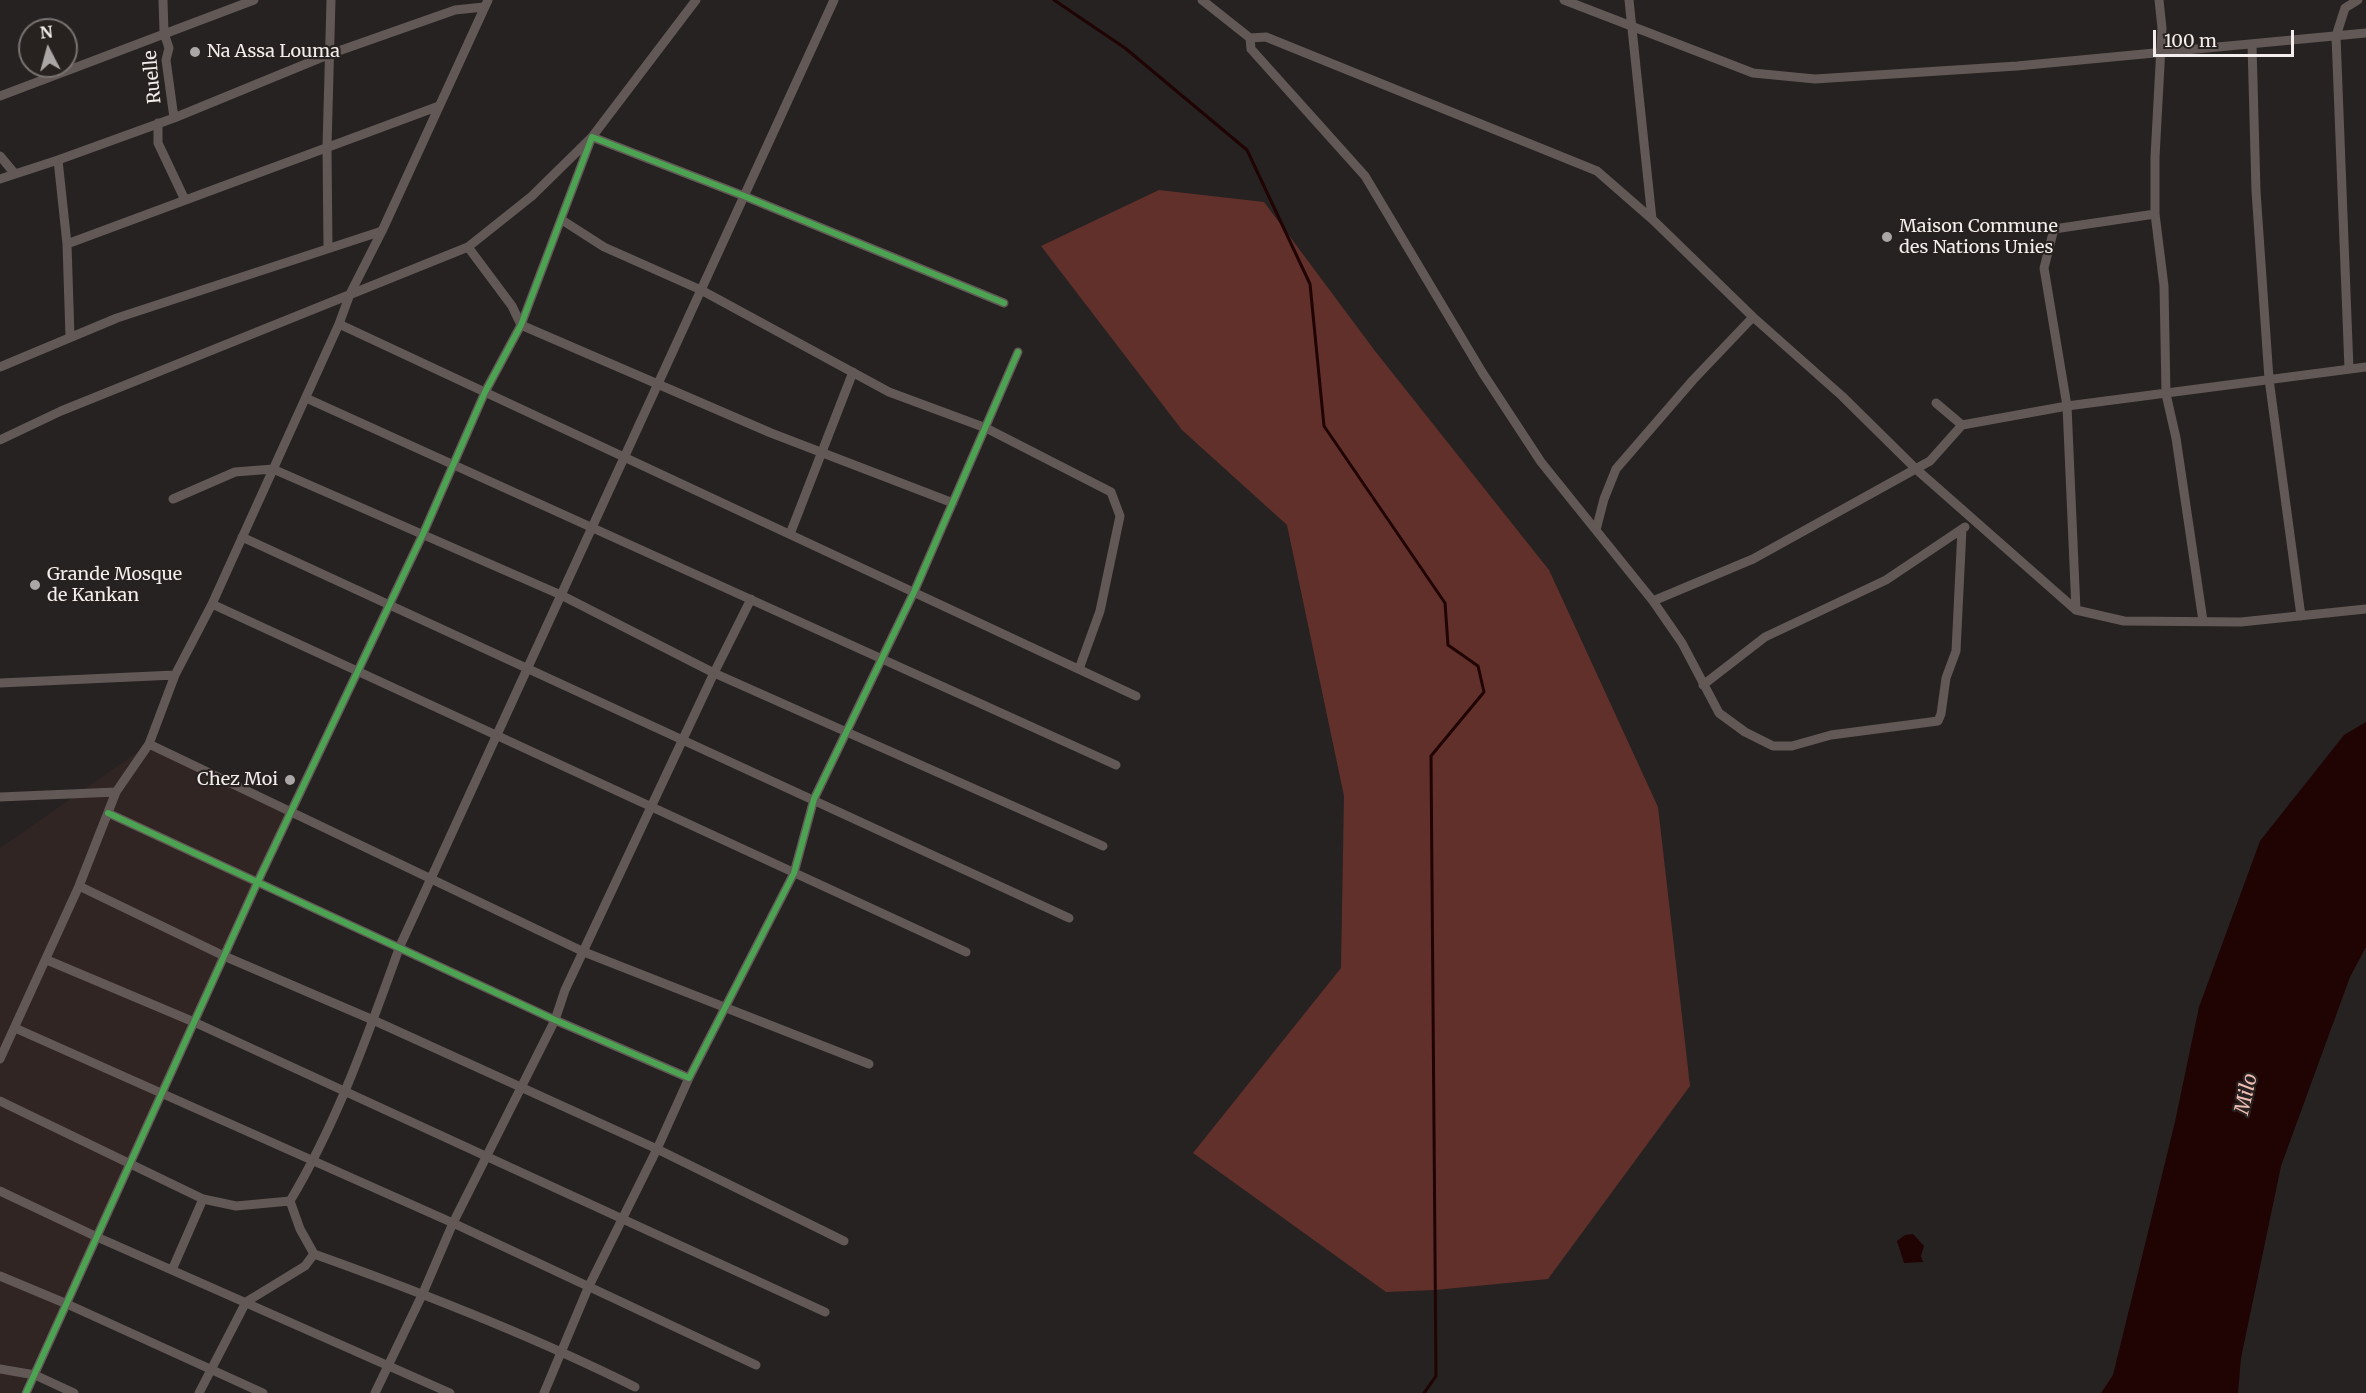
<!DOCTYPE html>
<style>
body{margin:0}
#map{position:relative;width:2366px;height:1393px;overflow:hidden;background:#252221;font-family:Merriweather,serif}
canvas{display:block}
.north{position:absolute;left:18px;top:18px;width:60px;height:60px;box-sizing:border-box;background:#27211f;border:2px solid #797371;border-radius:50%;rotate:354deg;font-size:16px;font-weight:700;line-height:24px;text-align:center;color:#f3eeed}
.north::after{content:'';display:block;margin:auto;width:21px;height:27px;background:#aba7a6;clip-path:polygon(50% 0,100% 100%,50% 72%,0 100%)}
.scale{position:absolute;left:2153px;top:30px;width:141px;height:27px;box-sizing:border-box;border:3px solid #f3eeed;border-top:0;padding-left:8px;font-size:18px;line-height:21px;white-space:nowrap;color:#f3eeed;-webkit-text-stroke:4px #27211f;paint-order:stroke}
</style>
<div id="map">
<canvas width="2366" height="1393"></canvas>
<div class="north">N</div>
<div class="scale">100 m</div>
</div>
<script>
const ctx = document.querySelector('canvas').getContext('2d');
ctx.lineJoin = 'round';
function paint(path, color) { ctx.fillStyle = color; ctx.fill(path, 'evenodd'); }
function stroke(path, color, width, dash) { ctx.strokeStyle = color; ctx.lineWidth = width; ctx.lineCap = dash ? 'butt' : 'round'; ctx.setLineDash(dash || []); ctx.stroke(path); }
function label(font, color, halo, rows, align = 'center') {
  ctx.font = font + ' Merriweather,serif'; ctx.lineWidth = 4.5; ctx.setLineDash([]); ctx.textBaseline = 'middle'; ctx.strokeStyle = halo; ctx.fillStyle = color; for (const [text, x, y, turn = 0] of rows) {
    ctx.save(); ctx.translate(x, y); ctx.rotate((+turn || 0) * Math.PI / 180); ctx.textAlign = isNaN(turn) ? turn : align; if (halo) ctx.strokeText(text, 0, 0); ctx.fillText(text, 0, 0); ctx.restore();
  }
}
paint(new Path2D(`
 M149,744L290,813L20,1393H0V848Z`), '#312524');
paint(new Path2D(`
 M1159,190L1264,202L1375,351L1549,570L1658,807L1690,1086L1548,1279L1435,1290L1386,1292L1193,1153L1341,968L1344,796L1287,525L1182,430L1041,246Z`), '#62302a');
paint(new Path2D(`
 M2366,722V947L2350,977L2281,1166L2241,1358L2238,1393H2101L2113,1375L2175,1122L2199,1007L2260,841L2344,735Z
 M1913,1234L1924,1246L1921,1256L1923,1262L1904,1263L1897,1241L1905,1235Z`), '#200303');
stroke(new Path2D(`
 M1054,0L1125,48L1247,150L1310,284L1324,426L1445,603L1448,645L1478,666L1484,692L1431,756L1436,1376L1424,1393`), '#200303', 3);
stroke(new Path2D(`
 M163,0L164,33L169,48L166,60L174,118
 M1202,0L1250,38L1251,49L1365,176L1482,372L1541,462L1653,601L1682,643L1719,713L1745,732L1773,746H1792L1831,735L1938,721L1941,714L1946,678L1956,651L1962,529
 M1564,0L1753,73L1815,79L2017,66L2366,33
 M1629,0L1652,219
 M2159,0L2162,28L2155,157V214L2164,286L2166,394L2176,438L2203,621
 M1250,38L1266,37L1597,171L1652,219L1753,317L1842,396L1916,469L2076,610L2124,621L2241,622L2366,609
 M2252,45L2256,191L2269,379L2301,616
 M0,96L254,0
 M158,123V143L185,200
 M0,156L15,174
 M58,160L174,118L330,54L455,10L484,7
 M0,179L58,160L67,244L70,337
 M562,220L604,247L701,290L889,392L986,428L1111,492L1120,516L1100,611L1079,669
 M67,244L439,106
 M468,247L512,306L521,325L771,433L953,503
 M328,248L327,147L331,0
 M339,324L1136,696
 M0,367L117,318L382,231
 M2349,369L2336,36L2345,8L2358,0
 M306,398L1116,765
 M1936,403L1962,425
 M0,440L61,411L468,247L532,196L592,137L696,0
 M173,499L235,472L273,469L561,595L714,673L1103,846
 M1596,530L1604,499L1616,469L1693,380L1753,317
 M790,534L853,372
 M242,537L1069,918
 M1653,601L1753,559L1930,461L1962,425L2067,406L2366,367
 M212,604L966,952
 M2076,610L2067,406L2044,268L2054,229L2155,214
 M0,683L175,675
 M1703,685L1765,637L1886,580L1965,527
 M149,744L584,952L869,1064
 M0,797L116,792
 M108,813L555,1020L689,1078L794,873L814,799L914,592L1018,352
 M79,886L224,956L373,1020L657,1149L844,1241
 M47,960L194,1022L825,1312
 M15,1028L453,1223L756,1365
 M0,1059L79,886L116,792L149,744L175,675L212,604L339,324L350,294L382,231L488,0
 M0,1101L203,1199L236,1206L290,1201
 M0,1191L97,1237L450,1393
 M172,1270L203,1199
 M0,1276L67,1304L263,1393
 M0,1369L35,1375L74,1393
 M635,1387C531,1335 423,1293 314,1254L300,1229L290,1201C338,1121 368,1034 400,946L834,0
 M26,1393L258,881L423,534L485,392L521,325L592,137L744,196L1004,303
 M199,1393L246,1302L305,1266L314,1254
 M375,1393L423,1293L453,1223L555,1020L565,990L714,673L751,599
 M544,1393L588,1288L657,1149L689,1078`), '#625856', 9);
stroke(new Path2D(`
 M108,813L555,1020L689,1078L794,873L814,799L914,592L1018,352
 M26,1393L258,881L423,534L485,392L521,325L592,137L744,196L1004,303`), '#4ca352', 6);
for (const [x, y, r, color] of [
 [195,52,6,"#aba7a6"],
 [1887,237,6,"#aba7a6"],
 [35,585,6,"#aba7a6"],
 [290,780,6,"#aba7a6"]
]) { const dot = new Path2D(); dot.arc(x, y, r, 0, 2 * Math.PI); ctx.fillStyle = color; ctx.fill(dot); stroke(dot, '#27211f', 2); }
label('18px', '#f3eeed', '#27211f', [
 ["Na Assa Louma",207,52],
 ["Maison Commune",1899,227],
 ["des Nations Unies",1899,248],
 ["Grande Mosque",47,575],
 ["de Kankan",47,596],
 ["Chez Moi",278,780,"right"]
], 'left');
label('18px', '#f3eeed', '#27211f', [
 ["Ruelle",153,77,-95]
]);
label('italic 20px', '#efbcb4', '#27211f', [
 ["Milo",2247,1094,-77]
]);
</script>
